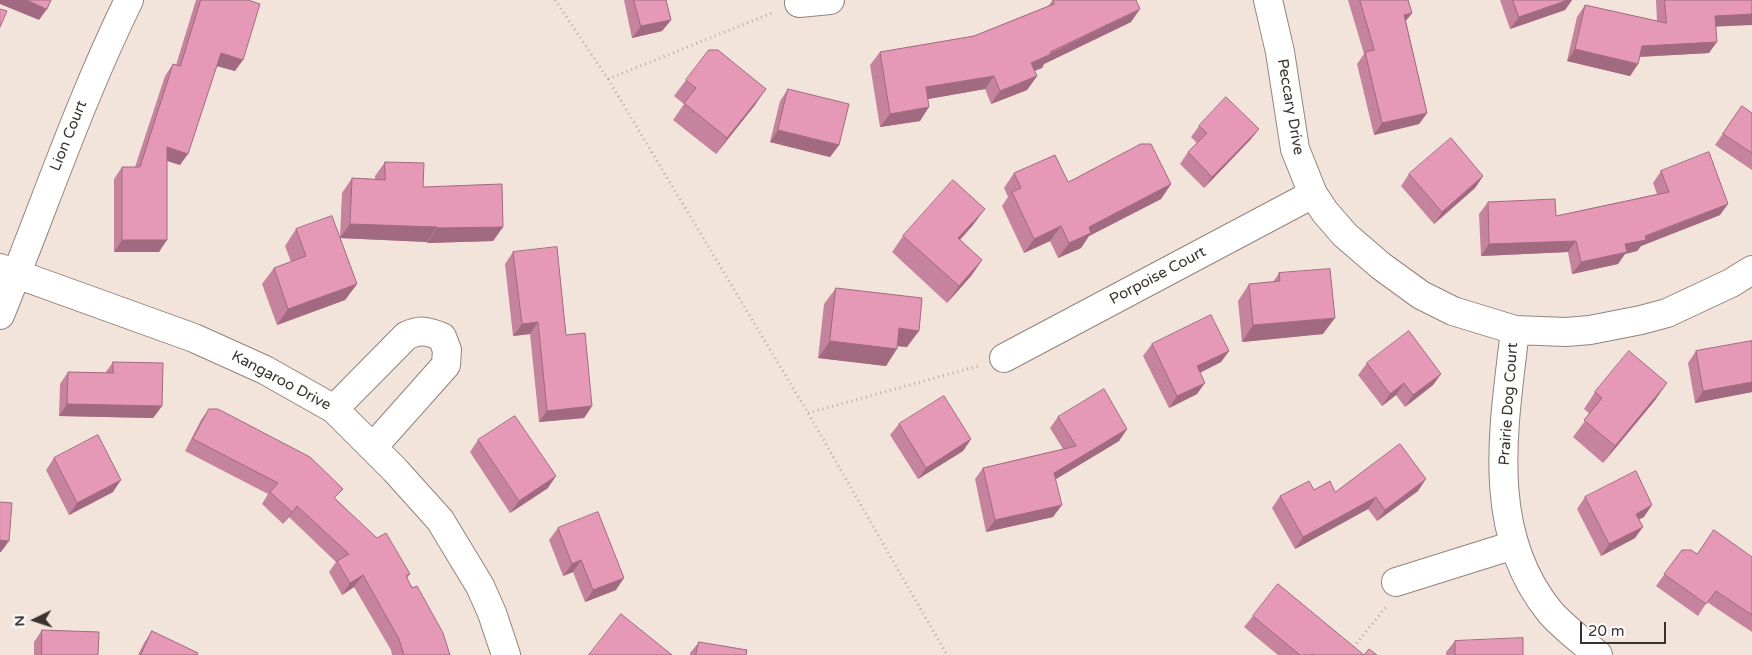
<!DOCTYPE html>
<style>
body{margin:0}
#map{position:relative;width:1752px;height:655px;overflow:hidden;background:#f3e4db;font-family:"Varela Round",sans-serif}
canvas{display:block}
.north{position:absolute;left:10px;top:595px;width:50px;height:50px;-webkit-text-stroke:4px #fff;paint-order:stroke;rotate:266deg;font-size:14px;font-weight:700;line-height:20px;text-align:center;color:#39332f}
.north::after{content:'';display:block;margin:auto;width:18px;height:22px;background:#39332f;clip-path:polygon(50% 0,100% 100%,50% 72%,0 100%)}
.scale{position:absolute;left:1580px;top:622px;width:86px;height:22px;box-sizing:border-box;border:2px solid #39332f;border-top:0;padding-left:6px;font-size:15px;line-height:18px;white-space:nowrap;color:#39332f;-webkit-text-stroke:4px #fff;paint-order:stroke}
</style>
<div id="map">
<canvas width="1752" height="655"></canvas>
<div class="north">N</div>
<div class="scale">20 m</div>
</div>
<script>
const ctx = document.querySelector('canvas').getContext('2d');
ctx.lineJoin = 'round';
function stroke(path, color, width, dash) { ctx.strokeStyle = color; ctx.lineWidth = width; ctx.lineCap = dash ? 'butt' : 'round'; ctx.setLineDash(dash || []); ctx.stroke(path); }
function paint(path, color) { ctx.fillStyle = color; ctx.fill(path, 'evenodd'); }
function label(font, color, halo, rows, align = 'center') {
  ctx.font = font + ' "Varela Round",sans-serif'; ctx.lineWidth = 5; ctx.setLineDash([]); ctx.textBaseline = 'middle'; ctx.strokeStyle = halo; ctx.fillStyle = color; for (const [text, x, y, turn = 0] of rows) {
    ctx.save(); ctx.translate(x, y); ctx.rotate((+turn || 0) * Math.PI / 180); ctx.textAlign = isNaN(turn) ? turn : align; if (halo) ctx.strokeText(text, 0, 0); ctx.fillText(text, 0, 0); ctx.restore();
  }
}
const minor = new Path2D(`
 M1268,0L1280,52L1295,149L1313,194L1325,212L1345,235L1381,266L1421,295L1453,311L1515,330L1566,332L1590,330L1641,320L1667,313L1731,283L1752,270
 M799,3L830,0
 M0,268L194,338L265,370L334,409L395,470L440,520L480,586L492,613L506,655
 M0,315C43,210 79,102 129,0
 M1515,330C1504,426 1484,531 1550,612C1564,628 1582,641 1598,655
 M1004,358L1313,194
 M334,409L406,336C420,329 428,331 442,337L447,350L446,365L373,447
 M1396,582L1514,545`);
stroke(minor, '#91847b', 30);
stroke(new Path2D(`
 M555,0L608,79L808,413L947,655
 M608,79L772,13
 M808,413L978,366
 M1347,655L1386,607`), '#b8aca5', 3, [1, 4]);
stroke(minor, '#fff', 28);
paint(new Path2D(`
 M196,0H248L235,71L217,66L180,165L167,161L159,252H114V179L122,167H135L165,76L173,64L176,65Z
 M624,0H666L671,20L662,31L632,38Z
 M1053,0L1131,22L1044,64L1042,68L1034,71L1037,76L1027,90L991,104L985,89L928,99L920,121L880,127L870,65L880,52L974,36L1048,6Z
 M1348,0H1408L1412,13L1406,21L1427,113L1419,124L1374,135L1357,64L1364,54Z
 M1500,0H1572L1565,10L1510,29Z
 M1656,0H1752L1716,27L1709,53L1640,57L1638,64L1630,76L1567,61L1577,17L1585,5L1657,21Z
 M686,80L755,105L716,154L673,120L684,104L674,96Z
 M788,89L839,145L830,157L770,142L780,101Z
 M1742,106L1752,113V170L1715,145Z
 M1199,126L1259,129L1250,140L1204,188L1180,164L1188,152L1197,143L1191,137Z
 M385,162L423,187L503,227L493,241L427,243V242L340,238L357,284L345,300L277,325L262,284L274,268L291,262L285,246L296,229L340,238L342,193L352,178L375,179V176Z
 M1661,171L1720,215L1641,246L1637,251L1625,254L1618,264L1572,274L1568,252L1481,256L1479,214L1488,202L1556,216L1657,194L1653,183Z
 M1014,173L1068,182L1171,184L1161,199L1089,236L1081,248L1058,258L1050,241L1024,253L1002,206L1008,197L1004,188Z
 M1409,174L1483,176L1475,188L1434,224L1401,186Z
 M973,225L960,240L982,260L971,276L947,303L892,252L903,236Z
 M513,252L566,335L592,406L584,418L539,422L530,334L513,336L505,264Z
 M1279,273L1323,334L1242,342L1238,301L1249,284L1273,282Z
 M836,288L907,347L897,346L886,366L818,358L824,304Z
 M1752,341V392L1695,403L1688,363L1696,351Z
 M1152,344L1229,351L1221,362L1200,373L1197,394L1169,408L1143,356Z
 M113,362L162,406L153,418L59,416L60,384L68,372L105,373Z
 M1367,363L1441,374L1433,385L1405,407L1396,395L1382,406L1358,375Z
 M1595,392L1656,399L1603,463L1573,437L1590,414L1584,409Z
 M209,409L336,499L410,574L407,578L450,655H392L391,650L354,587L342,595L329,572L336,562L289,517L283,524L262,504L268,494L185,451L201,420Z
 M1058,417L1127,429L1119,441L1056,479L1053,517L986,532L975,479L983,468L1063,449L1050,428Z
 M899,424L971,439L963,451L918,479L890,435Z
 M478,440L548,488L510,513L470,452Z
 M54,458L113,492L69,515L46,470Z
 M1314,490L1335,492L1418,491L1377,521L1368,509L1295,549L1272,508L1280,496Z
 M1585,497L1644,517L1639,519L1635,538L1601,556L1577,509Z
 M558,528L616,590L585,602L573,572L563,576L549,540Z
 M1682,550L1697,554L1752,557V632L1707,602L1698,616L1656,586Z
 M1253,616L1364,655H1377H1278L1244,627Z
 M42,630L98,655H34V642Z
 M152,631L197,655H138L144,643Z
 M1455,641L1523,655H1446V652Z
 M699,642L746,655H690V653Z`), '#c6839d');
paint(new Path2D(`
 M0,0H27L47,9L39,20L0,4Z
 M1568,0H1572L1565,10L1510,29L1519,17Z
 M1140,9L1131,22L1044,64L1042,68L1022,76L1031,63Z
 M1412,13L1403,24L1404,15Z
 M1752,14V25L1707,27L1715,16Z
 M671,20L662,31L632,38L641,26Z
 M1717,42L1709,53L1634,57L1642,46Z
 M1575,49L1638,64L1630,76L1567,61Z
 M221,53L243,60L235,71L213,65Z
 M994,76L985,89L917,101L926,87Z
 M1037,76L1027,90L991,104L1000,91Z
 M766,89L755,105L716,154L727,138Z
 M929,107L920,121L880,127L890,114Z
 M1427,113L1419,124L1374,135L1382,123Z
 M1259,129L1250,140L1204,188L1212,177Z
 M778,130L839,145L830,157L770,142Z
 M167,147L188,154L180,165L159,158Z
 M1483,176L1475,188L1434,224L1442,212Z
 M1171,184L1161,199L1089,236L1081,248L1058,258L1069,243L1089,227Z
 M1728,204L1720,215L1641,246L1637,251L1625,254L1618,264L1572,274L1581,262Z
 M985,209L973,225L947,254L958,238Z
 M350,224L437,227L427,242L340,238Z
 M1061,226L1050,241L1024,253L1034,239Z
 M503,227L493,241L427,243L437,228Z
 M122,240H167L159,252H114Z
 M1576,241L1568,252L1481,256L1489,244Z
 M982,260L971,276L947,303L959,286Z
 M357,284L345,300L277,325L288,309Z
 M1335,318L1323,334L1242,342L1253,325Z
 M538,322L530,334L513,336L522,324Z
 M899,328L919,331L907,347L887,345Z
 M830,341L897,349L886,366L818,358Z
 M1229,351L1221,362L1189,378L1197,366Z
 M1441,374L1433,385L1405,407L1413,395Z
 M1752,382V392L1695,403L1703,391Z
 M1205,383L1197,394L1169,408L1177,396Z
 M1404,383L1396,395L1382,406L1390,394Z
 M1667,383L1656,399L1603,463L1615,446Z
 M67,404L162,406L153,418L59,416Z
 M592,406L584,418L539,422L547,411Z
 M1127,429L1119,441L1046,485L1054,473Z
 M971,439L963,451L918,479L926,468Z
 M556,476L548,488L510,513L519,501Z
 M1426,479L1418,491L1377,521L1385,510Z
 M121,480L113,492L69,515L77,503Z
 M1376,497L1368,509L1295,549L1303,537Z
 M1062,505L1053,517L986,532L995,520Z
 M1652,505L1644,517L1628,525L1636,514Z
 M297,506L289,517L283,524L292,512Z
 M1643,527L1635,538L1601,556L1609,544Z
 M0,540L9,541L1,552H0Z
 M581,560L573,572L563,576L572,564Z
 M363,575L354,587L342,595L350,583Z
 M624,578L616,590L585,602L593,590Z`), '#a16a80');
const building = new Path2D(`
 M27,0H51L47,9Z
 M201,0H248L260,4L243,60L221,53L188,154L167,147V240H122V167H140L173,64L180,66Z
 M634,0H666L671,20L641,26Z
 M1053,0H1136L1140,9L1050,52L1051,54L1031,63L1037,76L1000,91L994,76L926,87L929,107L890,114L880,52L974,36L1054,4Z
 M1360,0H1408L1412,13L1404,15L1427,113L1382,123L1365,52L1374,50Z
 M1513,0H1568L1519,17Z
 M1665,0H1752V14L1715,16L1717,42L1642,46L1638,64L1575,49L1585,5L1666,23Z
 M0,9L7,11L0,27Z
 M709,50H718L766,89L727,138L684,103L696,88L686,80Z
 M788,89L849,104L839,145L778,130Z
 M1226,97L1259,129L1212,177L1188,152L1207,133L1199,126Z
 M1742,106L1752,113V153L1723,134Z
 M1451,138L1483,176L1442,212L1409,174Z
 M1141,144H1151L1171,184L1089,227L1091,233L1069,243L1061,226L1034,239L1012,192L1021,188L1014,173L1055,155L1068,182Z
 M1709,152L1728,204L1645,236L1646,240L1625,244L1627,252L1581,262L1576,241L1489,244L1488,202L1555,199L1556,216L1669,192L1661,171Z
 M385,162L424,163L423,187L502,184L503,227L437,228V227L350,224L352,178L385,180Z
 M953,180L985,209L958,238L982,260L959,286L903,236Z
 M332,216L357,284L288,309L274,268L306,256L296,229Z
 M557,247L566,335L585,333L592,406L547,411L538,322L522,324L513,252Z
 M1330,269L1335,318L1253,325L1249,284L1280,281L1279,273Z
 M836,288L922,298L919,331L899,328L897,349L830,341Z
 M1211,315L1229,351L1197,366L1205,383L1177,396L1152,344Z
 M1409,331L1441,374L1413,395L1404,383L1390,394L1367,363Z
 M1752,341V382L1703,391L1696,351Z
 M1629,351L1667,383L1615,446L1584,420L1602,398L1595,392Z
 M113,362L163,363L162,406L67,404L68,372L113,373Z
 M1104,389L1127,429L1054,473L1062,505L995,520L983,468L1076,446L1058,417Z
 M944,396L971,439L926,468L899,424Z
 M209,409H218L310,457L343,489L334,498L377,538L386,533L410,574L406,576L412,588L417,586L443,633L450,655H404L399,639L363,575L350,583L337,561L349,554L297,506L292,512L270,492L278,483L193,439Z
 M515,416L556,476L519,501L478,440Z
 M98,435L121,480L77,503L54,458Z
 M1400,444L1426,479L1385,510L1376,497L1303,537L1280,496L1309,481L1314,490L1330,481L1335,492Z
 M1636,471L1652,505L1636,514L1643,527L1609,544L1585,497Z
 M0,502L12,503L9,541L0,540Z
 M598,512L624,578L593,590L581,560L572,564L558,528Z
 M1714,530L1752,557V615L1716,591L1706,604L1664,574L1682,550H1691L1697,554Z
 M1278,584L1364,655L1369,649L1377,655H1314L1312,654L1311,655H1300L1253,616Z
 M621,614L672,655H589Z
 M42,630L99,632L98,655H42Z
 M152,631L198,653L197,655H141Z
 M1523,638V655H1455V641Z
 M699,642L747,650L746,655H696Z`);
paint(building, '#e698b7');
stroke(building, '#a16a80', 1);
label('15px', '#39332f', '#fff', [
 ["Peccary Drive",1290,107,80],
 ["Lion Court",69,136,-68],
 ["Porpoise Court",1158,276,-28],
 ["Kangaroo Drive",281,381,28],
 ["Prairie Dog Court",1509,404,-86]
]);
</script>
